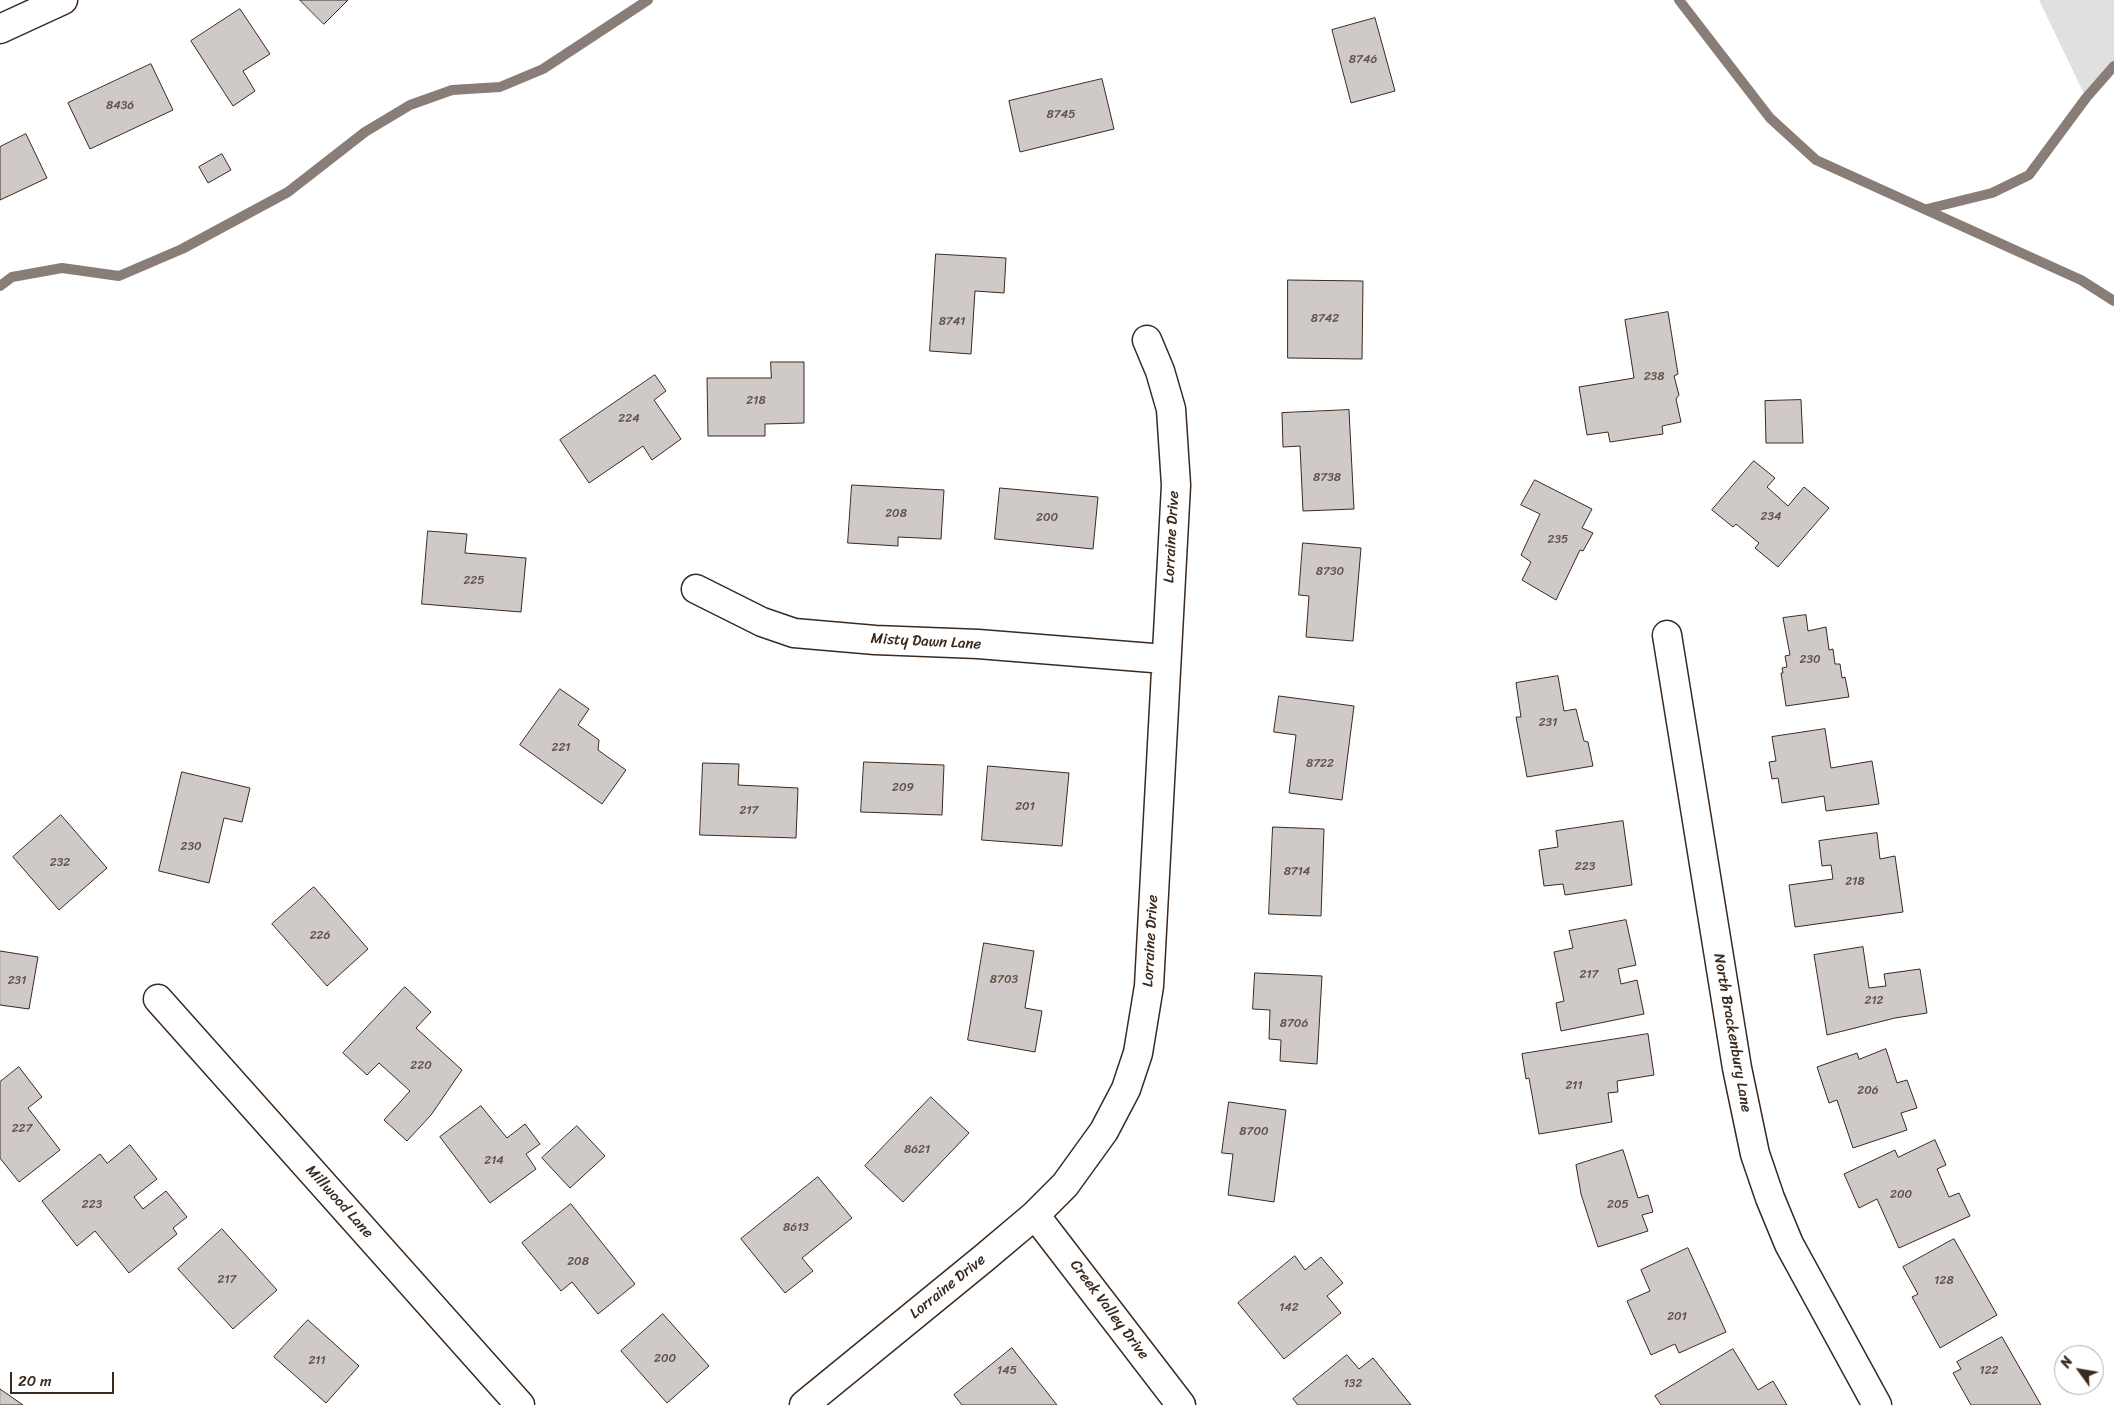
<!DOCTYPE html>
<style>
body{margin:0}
#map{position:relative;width:2114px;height:1405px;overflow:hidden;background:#fff;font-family:Sriracha,sans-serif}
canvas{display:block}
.north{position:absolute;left:2054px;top:1345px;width:50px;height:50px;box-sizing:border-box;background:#fff;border:1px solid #b1aaa5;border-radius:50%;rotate:302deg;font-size:14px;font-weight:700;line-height:20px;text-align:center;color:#3b2a1e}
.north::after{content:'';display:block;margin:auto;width:18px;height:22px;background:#3b2a1e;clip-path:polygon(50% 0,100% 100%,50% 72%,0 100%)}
.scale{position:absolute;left:10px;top:1372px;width:104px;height:22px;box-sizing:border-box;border:2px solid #3b2a1e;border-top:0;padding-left:6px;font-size:15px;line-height:18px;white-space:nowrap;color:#3b2a1e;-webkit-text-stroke:4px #fff;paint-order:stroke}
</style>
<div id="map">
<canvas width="2114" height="1405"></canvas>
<div class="north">N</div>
<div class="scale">20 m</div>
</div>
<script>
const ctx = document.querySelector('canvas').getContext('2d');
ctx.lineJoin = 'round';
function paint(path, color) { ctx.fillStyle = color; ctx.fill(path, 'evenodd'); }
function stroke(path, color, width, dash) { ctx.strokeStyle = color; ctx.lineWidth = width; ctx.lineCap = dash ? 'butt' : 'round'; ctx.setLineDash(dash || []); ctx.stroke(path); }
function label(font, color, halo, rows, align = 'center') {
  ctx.font = font + ' Sriracha,sans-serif'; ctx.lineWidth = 4; ctx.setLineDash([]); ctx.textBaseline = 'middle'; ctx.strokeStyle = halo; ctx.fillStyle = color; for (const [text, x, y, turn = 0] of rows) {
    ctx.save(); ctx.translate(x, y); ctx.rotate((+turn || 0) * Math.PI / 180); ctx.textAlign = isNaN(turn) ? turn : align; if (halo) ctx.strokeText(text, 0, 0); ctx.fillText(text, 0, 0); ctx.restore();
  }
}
paint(new Path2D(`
 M2039,0H2114V66L2086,98Z`), '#e2e0de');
stroke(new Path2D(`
 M1679,0L1770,118L1816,160L2081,280L2114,301
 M1927,209L1992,193L2029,175L2086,98L2114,66
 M0,286L12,277L62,268L119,276L182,249L288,192L365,132L410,105L452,90L500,87L543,69L648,0`), '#887e77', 10);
const building = new Path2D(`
 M300,0H348L324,24Z
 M240,9L270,54L243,71L255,91L233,106L191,41Z
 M1375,18L1395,91L1351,103L1332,30Z
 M151,64L173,110L90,149L68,103Z
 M1102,79L1114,129L1020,152L1009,101Z
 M26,134L47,178L0,200V147Z
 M222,154L231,170L208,183L199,167Z
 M936,254L1006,258L1004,293L975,291L971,354L930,351Z
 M1288,280L1363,281L1362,359L1288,358Z
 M1668,312L1678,374L1674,376L1679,395L1676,399L1681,422L1662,426L1663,434L1610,442L1608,432L1587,435L1579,387L1634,378L1625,320Z
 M771,362H804V423L765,424V436H708L707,378H771Z
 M655,375L666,391L654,400L681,439L652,460L643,446L589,483L560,440Z
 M1801,400L1803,443H1766L1765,401Z
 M1349,410L1354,509L1303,511L1300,446L1283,447L1282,413Z
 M1754,461L1775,478L1767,487L1788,506L1804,487L1829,508L1778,567L1755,548L1759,543L1736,524L1733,527L1712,510Z
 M1535,480L1592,509L1582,528L1593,533L1583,551L1580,550L1556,600L1522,580L1531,562L1521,555L1540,514L1521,505Z
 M852,485L944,490L941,539L898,537V546L848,543Z
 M1000,488L1098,497L1093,549L995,539Z
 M428,531L467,534L465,553L526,558L521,612L422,604Z
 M1303,543L1361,548L1353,641L1306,637L1309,596L1299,595Z
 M1806,615L1808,631L1826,627L1829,650L1833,649L1835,664H1840L1842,678L1845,677L1849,697L1786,706L1781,673H1783L1782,668L1787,667L1785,656L1790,655L1783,618Z
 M1558,676L1564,711L1576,709L1584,741L1588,742L1593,766L1527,777L1516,717H1521L1516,683Z
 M560,689L589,709L578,725L599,740L598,750L626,770L602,804L520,745Z
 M1279,696L1354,706L1342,800L1289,793L1296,735L1274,732Z
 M1825,729L1831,768L1872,761L1879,804L1826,811L1824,796L1782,803L1778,778L1772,779L1769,762L1776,761L1772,737Z
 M864,762L944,765L942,815L861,812Z
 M703,763L739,764L738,785L798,788L796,838L700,835Z
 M988,766L1069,773L1062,846L982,840Z
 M182,772L250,788L242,822L224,818L209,883L159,871Z
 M61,815L107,868L59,910L13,857Z
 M1623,821L1632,885L1565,895L1563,884L1544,886L1539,850L1558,847L1556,831Z
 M1273,827L1324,829L1321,916L1269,914Z
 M1877,833L1880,859L1895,856L1903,912L1795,927L1789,885L1833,879L1831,865L1822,866L1819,841Z
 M314,887L368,949L327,986L272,924Z
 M1626,920L1636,965L1618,969L1621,984L1637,980L1644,1014L1561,1031L1556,1003L1564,1001L1554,952L1573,948L1569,931Z
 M984,943L1034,951L1025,1008L1042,1011L1035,1052L968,1040Z
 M1863,947L1869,988L1886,986L1884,974L1920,969L1927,1013L1895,1018L1827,1035L1814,955Z
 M0,951L38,957L29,1009L0,1005Z
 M1255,973L1322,976L1317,1064L1280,1061L1281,1040L1269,1039L1270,1010L1253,1009Z
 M405,987L431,1012L416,1028L462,1070L431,1115L407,1141L384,1120L410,1091L379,1063L367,1075L343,1053Z
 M1648,1034L1654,1075L1617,1081L1618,1092L1608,1093L1612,1122L1539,1134L1529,1078L1526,1079L1522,1054Z
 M1886,1049L1897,1083L1907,1080L1917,1108L1901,1113L1907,1130L1853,1148L1837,1100L1829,1103L1817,1067L1857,1053L1859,1059Z
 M19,1067L42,1097L28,1108L60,1150L19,1182L0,1158V1082Z
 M931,1097L969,1133L903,1202L865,1166Z
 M1229,1102L1286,1110L1274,1202L1228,1195L1233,1154L1222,1153Z
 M481,1106L507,1138L525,1124L540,1144L526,1154L536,1169L490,1203L440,1137Z
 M577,1126L605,1156L570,1188L542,1158Z
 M1935,1140L1946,1165L1937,1169L1949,1197L1959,1193L1970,1216L1899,1248L1877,1199L1859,1208L1844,1174L1895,1150L1898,1157Z
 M130,1145L157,1179L134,1197L143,1209L166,1191L187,1217L173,1228L177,1234L129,1273L95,1231L77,1246L42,1201L100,1154L107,1163Z
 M1623,1150L1638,1198L1648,1195L1653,1212L1642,1215L1648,1231L1598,1247L1581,1194L1576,1165Z
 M818,1177L852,1218L802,1258L813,1271L785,1293L741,1239Z
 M571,1204L635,1284L598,1314L572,1282L561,1291L522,1243Z
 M222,1229L277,1290L233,1329L178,1269Z
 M1954,1239L1997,1315L1940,1348L1912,1297L1918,1294L1903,1267Z
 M1688,1248L1726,1332L1679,1353L1675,1344L1651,1355L1627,1301L1650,1291L1641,1270Z
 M1295,1256L1305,1270L1321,1257L1343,1283L1327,1296L1341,1313L1284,1359L1238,1303Z
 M663,1314L709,1366L667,1403L621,1351Z
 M308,1320L359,1366L326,1403L274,1357Z
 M2002,1337L2041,1405H1971L1953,1373L1961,1369L1957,1362Z
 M1012,1348L1057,1405H962L954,1395Z
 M1733,1349L1758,1390L1773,1381L1787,1405H1661L1655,1396Z
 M1347,1355L1359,1369L1373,1358L1411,1405H1298L1293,1399Z
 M0,1389L23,1405H0Z`);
paint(building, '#cfcac7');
stroke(building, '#3b2a1e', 1);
const minor = new Path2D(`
 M0,29L63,0
 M696,589L762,622L794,633L875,640L978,644L1165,659
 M1667,635L1737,1068L1755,1154L1770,1198L1789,1244L1877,1405
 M158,999L520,1405
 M1035,1215L1181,1405
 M804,1405L984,1258L1035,1215L1065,1185L1104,1131L1126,1089L1138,1053L1149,986L1176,485L1171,409L1160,371L1147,340`);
stroke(minor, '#3b2a1e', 31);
stroke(minor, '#fff', 28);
label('12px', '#605248', null, [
 ["8746",1363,60],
 ["8436",120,106],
 ["8745",1061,115],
 ["8742",1325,319],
 ["8741",952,322],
 ["238",1654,377],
 ["218",756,401],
 ["224",629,419],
 ["8738",1327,478],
 ["208",896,514],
 ["234",1771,517],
 ["200",1047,518],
 ["235",1558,540],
 ["8730",1330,572],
 ["225",474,581],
 ["230",1810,660],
 ["231",1548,723],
 ["221",561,748],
 ["8722",1320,764],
 ["209",903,788],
 ["201",1025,807],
 ["217",749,811],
 ["230",191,847],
 ["232",60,863],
 ["223",1585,867],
 ["8714",1297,872],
 ["218",1855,882],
 ["226",320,936],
 ["217",1589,975],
 ["8703",1004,980],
 ["231",17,981],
 ["212",1874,1001],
 ["8706",1294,1024],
 ["220",421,1066],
 ["211",1574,1086],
 ["206",1868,1091],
 ["227",22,1129],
 ["8700",1254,1132],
 ["8621",917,1150],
 ["214",494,1161],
 ["200",1901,1195],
 ["223",92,1205],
 ["205",1618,1205],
 ["8613",796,1228],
 ["208",578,1262],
 ["217",227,1280],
 ["128",1944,1281],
 ["142",1289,1308],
 ["201",1677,1317],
 ["200",665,1359],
 ["211",317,1361],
 ["145",1007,1371],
 ["122",1989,1371],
 ["132",1353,1384]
]);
label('15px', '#3b2a1e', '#fff', [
 ["Lorraine Drive",1172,537,-87],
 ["Misty Dawn Lane",926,642,3],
 ["Lorraine Drive",1151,941,-87],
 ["North Brackenbury Lane",1732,1033,80],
 ["Millwood Lane",339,1202,48],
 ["Lorraine Drive",948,1287,-39],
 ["Creek Valley Drive",1109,1310,53]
]);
</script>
